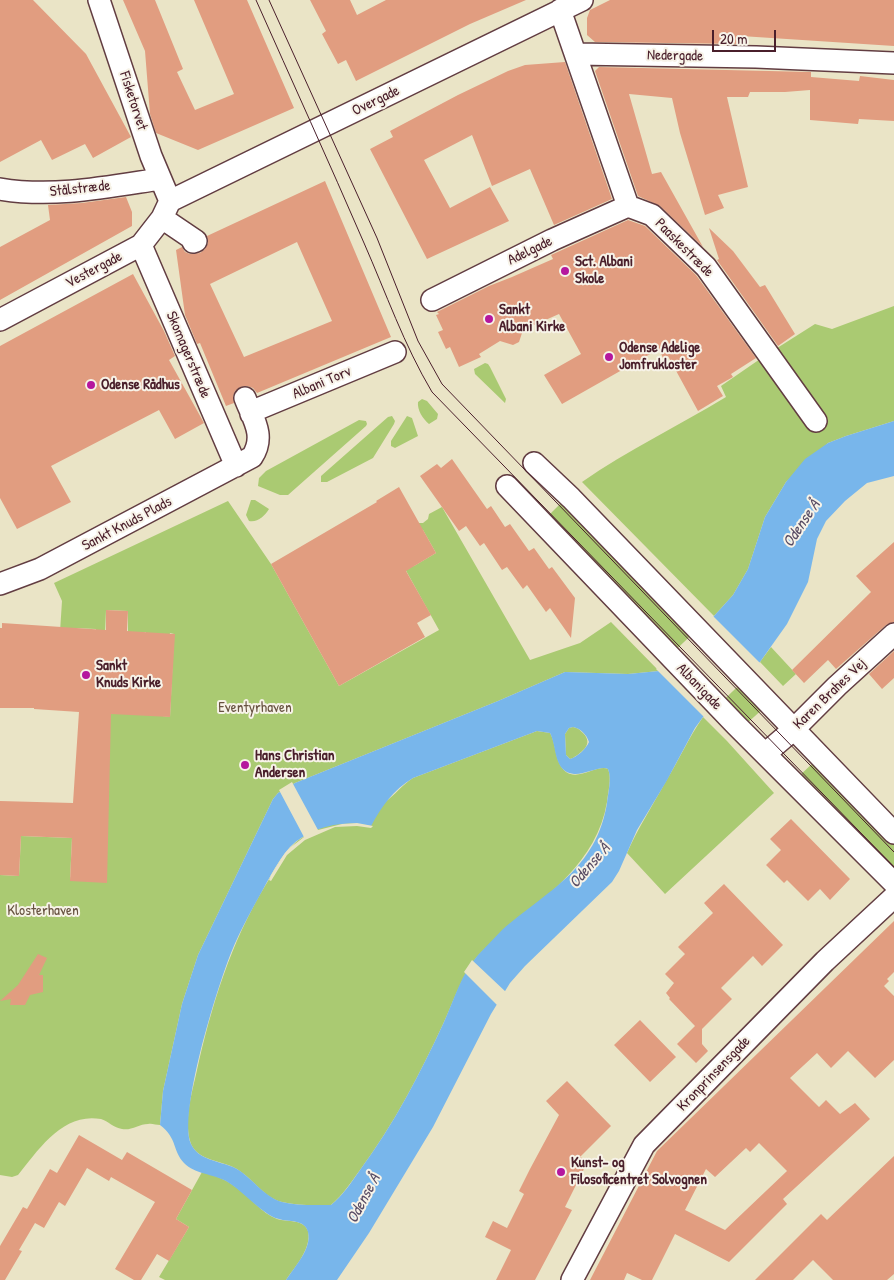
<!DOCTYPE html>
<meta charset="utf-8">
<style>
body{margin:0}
#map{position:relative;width:894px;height:1280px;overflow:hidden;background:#eae4c6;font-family:"Patrick Hand",sans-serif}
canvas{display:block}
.scale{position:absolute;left:712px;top:30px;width:64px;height:22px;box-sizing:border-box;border:2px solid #4a1f2b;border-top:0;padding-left:6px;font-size:15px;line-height:18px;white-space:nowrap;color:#4a1f2b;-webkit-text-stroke:4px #f7f3e8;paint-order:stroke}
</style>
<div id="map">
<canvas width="894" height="1280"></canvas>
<div class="scale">20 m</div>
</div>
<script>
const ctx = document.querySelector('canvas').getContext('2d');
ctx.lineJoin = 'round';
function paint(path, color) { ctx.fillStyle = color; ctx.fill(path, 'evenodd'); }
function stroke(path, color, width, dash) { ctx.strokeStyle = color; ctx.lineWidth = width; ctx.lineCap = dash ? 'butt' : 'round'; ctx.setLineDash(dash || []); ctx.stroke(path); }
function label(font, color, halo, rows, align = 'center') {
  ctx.font = font + ' "Patrick Hand",sans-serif'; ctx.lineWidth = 4; ctx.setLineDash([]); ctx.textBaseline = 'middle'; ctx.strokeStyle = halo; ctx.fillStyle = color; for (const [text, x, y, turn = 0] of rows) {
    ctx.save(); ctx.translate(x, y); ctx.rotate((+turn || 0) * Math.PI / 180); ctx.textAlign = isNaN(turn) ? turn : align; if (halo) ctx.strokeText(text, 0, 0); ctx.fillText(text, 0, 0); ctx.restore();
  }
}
paint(new Path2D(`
 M894,306V421L846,436L828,443L786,482L765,517L748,569L733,595L714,616L582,482C628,450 678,426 726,397L721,386L763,357L815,324L832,329Z
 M485,363L488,364L490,367L506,399L505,403L475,374L474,369Z
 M422,399L427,401L438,414L437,419L429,424C423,419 417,410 418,402Z
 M392,416L395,421L394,424L373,458L327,482H321V476L388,417Z
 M407,416L412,418L418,436L395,448L391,446V441Z
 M359,420L366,421L367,424L366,426L288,495H280L258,486L259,478L266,471Z
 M251,500H255L269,509C265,516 257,523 249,521L246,515Z
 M228,501L271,564L339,686L439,630L404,567L414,566L436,553L423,530L415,528L419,523H423L428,519L429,514L442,507L530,660L580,643L611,622L659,671L628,674L565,672L498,701L295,783L278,793L273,799L198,955L182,1004L163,1091L160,1125C156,1125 152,1123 148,1124C139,1124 131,1131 122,1129C114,1128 108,1121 101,1119C63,1112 39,1149 18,1175L12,1177L0,1175V875L19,876L21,836L72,838L70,881L111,709L170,717L174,634L170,633L169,637L146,636V632L128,635V611L106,610L105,634H96V629L74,628L60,632L62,601L54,583Z
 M561,503L765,707L745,725L547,517Z
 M771,647L796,674L783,686L760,662Z
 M703,717L727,741L774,793L665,894L627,853C638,828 653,805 666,781C679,760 689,737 703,717Z
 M573,727C578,728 580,730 583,733C594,744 582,752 573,758L570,759L566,755L565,734L569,728Z
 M537,731L550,733C557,745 554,762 566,772C579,781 598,764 608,769C612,778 608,792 607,802C597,862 547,895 504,933C495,941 483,949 476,958C461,978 454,1000 444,1022C420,1074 394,1124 360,1170C351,1182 343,1195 331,1205C315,1205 298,1206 282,1202C262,1197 252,1176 233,1167C219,1160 195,1160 190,1141C184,1118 192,1093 197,1070C211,1007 231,942 265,886C274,871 282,856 295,843C309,830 348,817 367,809C373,807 380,805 385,802C395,795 402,785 413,778Z
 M815,761L894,842V878L796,779Z
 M202,1172C215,1175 227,1180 237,1188C251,1197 261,1213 277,1219C287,1222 304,1219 308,1231C312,1248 295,1267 286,1280H165L159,1277L189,1227L176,1219Z`), '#aaca72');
paint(new Path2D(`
 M894,421V476L867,483L845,501L826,521L817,539L808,582L787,624L760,662L703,717L695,728L666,782L637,830L619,871L612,882L525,966L510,983L491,1014L433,1127L369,1233L337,1280H286C294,1267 312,1249 308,1232C305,1219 288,1222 279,1219C274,1218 269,1215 265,1212C251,1202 241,1190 226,1181C213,1174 195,1174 184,1163C172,1150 178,1139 160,1125L163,1091L182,1004L198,955L273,799L278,793L295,783L498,701L565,672L628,674L659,671L714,616L733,595L748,569L765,517L786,482L805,459L828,443L846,436ZM573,727C580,728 587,735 589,742C586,749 577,757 570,759L566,755L565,734L569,728ZM537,731L550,733C557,746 553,772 574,774C585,775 601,765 608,769C612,778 608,793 607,803C596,870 548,890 502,930C494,938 486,947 478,955C461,974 454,1000 444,1022C420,1074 394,1124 360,1170C351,1183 343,1195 331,1205C315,1205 297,1206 282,1202C262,1196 252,1176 233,1167C219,1161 198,1160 191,1144C178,1113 217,988 231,953C241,928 254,906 267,882C274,870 280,858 290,847C310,827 343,819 371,826C382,806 393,790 413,778Z`), '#78b6eb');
paint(new Path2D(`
 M712,615L761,664L705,718L656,669Z
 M292,782L318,830L342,824L357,823L373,826L371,828L357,826L335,827L305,840L287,855L271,881L269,880L271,875L285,853L291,847L304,837L279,790Z
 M472,960L507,993L498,1006L464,972Z`), '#eae4c6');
paint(new Path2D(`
 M0,0H33L86,54L131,137L93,158L85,144L52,160L41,140L0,162Z
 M123,0H155L183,69L177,72L195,110L234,94L194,0H247L294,108L198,150L156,133L150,114L145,51Z
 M310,0H350L357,15L386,0H526L470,24L356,81L346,60L338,64L322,34L326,31Z
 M610,0H894V46L741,36L740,44L595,42L587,35V18L590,10Z
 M565,62L612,199L554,225L530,169L492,186L472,135L424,160L450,208L490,187L509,221L427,259L370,149L393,137L390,131L458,95L508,71L525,65Z
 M599,67L811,72V77L859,81L860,76L894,80V121L859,119L858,124L810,120V90L785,92H750L748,97H727L748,187L718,195L724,208L705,215L680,133L672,98L629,94L652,174L661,172L703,247L660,206L638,196L595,71Z
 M325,181L391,337L257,393L253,388L247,386L240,387L235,391L233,396L234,403L226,406L200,343L197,344L185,315L176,250L182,247L185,252L190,254L200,253L205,249L208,243L207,236ZM297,242L332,321L244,357L210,284Z
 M126,197L132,212V226L0,300V247L50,220L48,205L82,203Z
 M628,220L645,226L696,275L756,358L731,374L733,377L717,386L723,396L698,411L668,356L663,358L659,349L562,404L544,375L581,354L559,314L523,330L519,342L513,345L500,341L479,354L481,357L459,367L450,347L446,349L438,332L443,330L436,315L439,314L437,312L489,286L512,277L553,259L551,255Z
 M709,228L733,251L760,287L765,285L795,334L778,346L717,260L719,259Z
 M133,274L164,331L175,356L169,360L204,423L175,439L159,410L51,466L71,502L17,529L0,498V346Z
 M452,459L487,509L491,506L505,527L510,524L529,551L534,548L549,569L552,567L575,598L571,638L550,608L546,612L527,585L523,589L507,567L502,570L484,543L480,546L466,526L459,531L420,476L437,464L441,468Z
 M399,487L436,553L406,571L431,615L417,623L425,637L339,686L271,564L377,502L376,501Z
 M894,542V622L886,625L836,669L828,660L804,683L792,670L871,592L856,576Z
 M106,610L128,611L127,631L175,634L170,717L111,714L107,883L70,881L72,838L21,836L19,876L0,875V801L73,803L79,712L34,709V708H0V628H2V623L106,630Z
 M894,651V678L882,689L869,674Z
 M791,819L850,879L830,900L820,889L808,901L787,880L784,883L766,865L781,850L770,839Z
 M724,884L783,945L762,966L753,956L721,988L732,999L702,1029V1044L708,1051L696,1063L677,1044L695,1026L669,999L670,998L666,993L674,983L665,974L685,954L678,947L713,913L704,903Z
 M894,921V972L887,979L889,981L884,986L894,996V1060L875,1078L848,1051L831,1068L817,1053L790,1078L819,1107L826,1100L840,1114L855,1103L870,1119L783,1199L787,1204L729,1262L675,1234L652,1280H642L627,1273L624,1280H590L657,1151ZM759,1143L787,1171L725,1230L685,1210L706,1169L715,1177L746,1148L750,1152Z
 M38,954L47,958L39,975H43V992L30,995L25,1005H10L11,999L0,1001L18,985Z
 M640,1020L676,1057L650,1082L614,1045Z
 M567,1081L611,1126L580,1157L588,1161L565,1207L572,1210L535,1280H496L511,1250L485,1237L493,1221L507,1228L524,1194L519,1191L530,1169L559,1115L546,1101Z
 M79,1135L122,1160L127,1152L192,1190L176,1219L189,1227L169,1261L157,1254L141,1280H134L115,1269L155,1202L111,1177L109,1181L87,1168L65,1206L59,1202L44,1228L35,1223L19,1250L22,1251L5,1280H0V1246L23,1207L27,1209L50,1169L57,1173Z
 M894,1156V1274L887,1280H833L813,1260L793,1280H755L821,1214L827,1220Z`), '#e19d80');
const street = new Path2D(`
 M99,0L151,156L170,201
 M560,10L628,206L652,215L706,267L816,421
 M577,54L756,57L894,63
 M0,189C54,198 107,187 160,179
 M170,201L582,0
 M162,218L196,241L193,242
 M141,245L236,466
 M432,300L552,240L628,206
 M0,320L141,245L162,218L170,201
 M251,414L253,411L395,352
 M534,463L571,498L894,833
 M507,486L736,725L894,883
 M0,584L40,569L252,457C266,436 253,419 245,398
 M765,754L794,729L837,686L894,634
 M572,1280L644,1145L825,961L894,897`);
stroke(street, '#623d42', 24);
stroke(street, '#fff', 21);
stroke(new Path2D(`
 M256,0C292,81 329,162 364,243C386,293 404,345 432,392L894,867
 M269,0L377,238L418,341L442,384L894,852`), '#4a1f2b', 1);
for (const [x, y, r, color] of [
 [565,271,5,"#b5179e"],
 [489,319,5,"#b5179e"],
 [609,357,5,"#b5179e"],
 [91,385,5,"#b5179e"],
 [86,675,5,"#b5179e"],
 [245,765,5,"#b5179e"],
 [561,1172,5,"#b5179e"]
]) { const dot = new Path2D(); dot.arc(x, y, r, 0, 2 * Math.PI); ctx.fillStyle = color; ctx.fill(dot); stroke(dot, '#f7f3e8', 2); }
label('15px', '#4a1f2b', '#f7f3e8', [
 ["Nedergade",675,56,1],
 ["Fisketorvet",133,101,72],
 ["Overgade",376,101,-26],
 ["Stålstræde",80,189,-6],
 ["Paaskestræde",684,248,45],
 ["Adelgade",530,251,-26],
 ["Vestergade",94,270,-28],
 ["Skomagerstræde",188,355,67],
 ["Albani Torv",322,383,-23],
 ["Sankt Knuds Plads",127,524,-28],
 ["Albanigade",699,687,46],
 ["Karen Brahes Vej",830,694,-44],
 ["Kronprinsensgade",714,1074,-46]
]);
label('bold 15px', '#4a1f2b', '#f7f3e8', [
 ["Sct. Albani",575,262],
 ["Skole",575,279],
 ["Sankt",499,310],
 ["Albani Kirke",499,327],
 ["Odense Adelige",619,348],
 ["Jomfrukloster",619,365],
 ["Odense Rådhus",101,385],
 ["Sankt",96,666],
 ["Knuds Kirke",96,683],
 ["Hans Christian",255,756],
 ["Andersen",255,773],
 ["Kunst- og",571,1163],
 ["Filosoficentret Solvognen",571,1180]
], 'left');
label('15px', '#675240', '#f7f3e8', [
 ["Eventyrhaven",255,708],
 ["Klosterhaven",43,911]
]);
label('italic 16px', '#584c65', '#f7f3e8', [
 ["Odense Å",802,524,-56],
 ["Odense Å",590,866,-49],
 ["Odense Å",364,1199,-62]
]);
</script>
